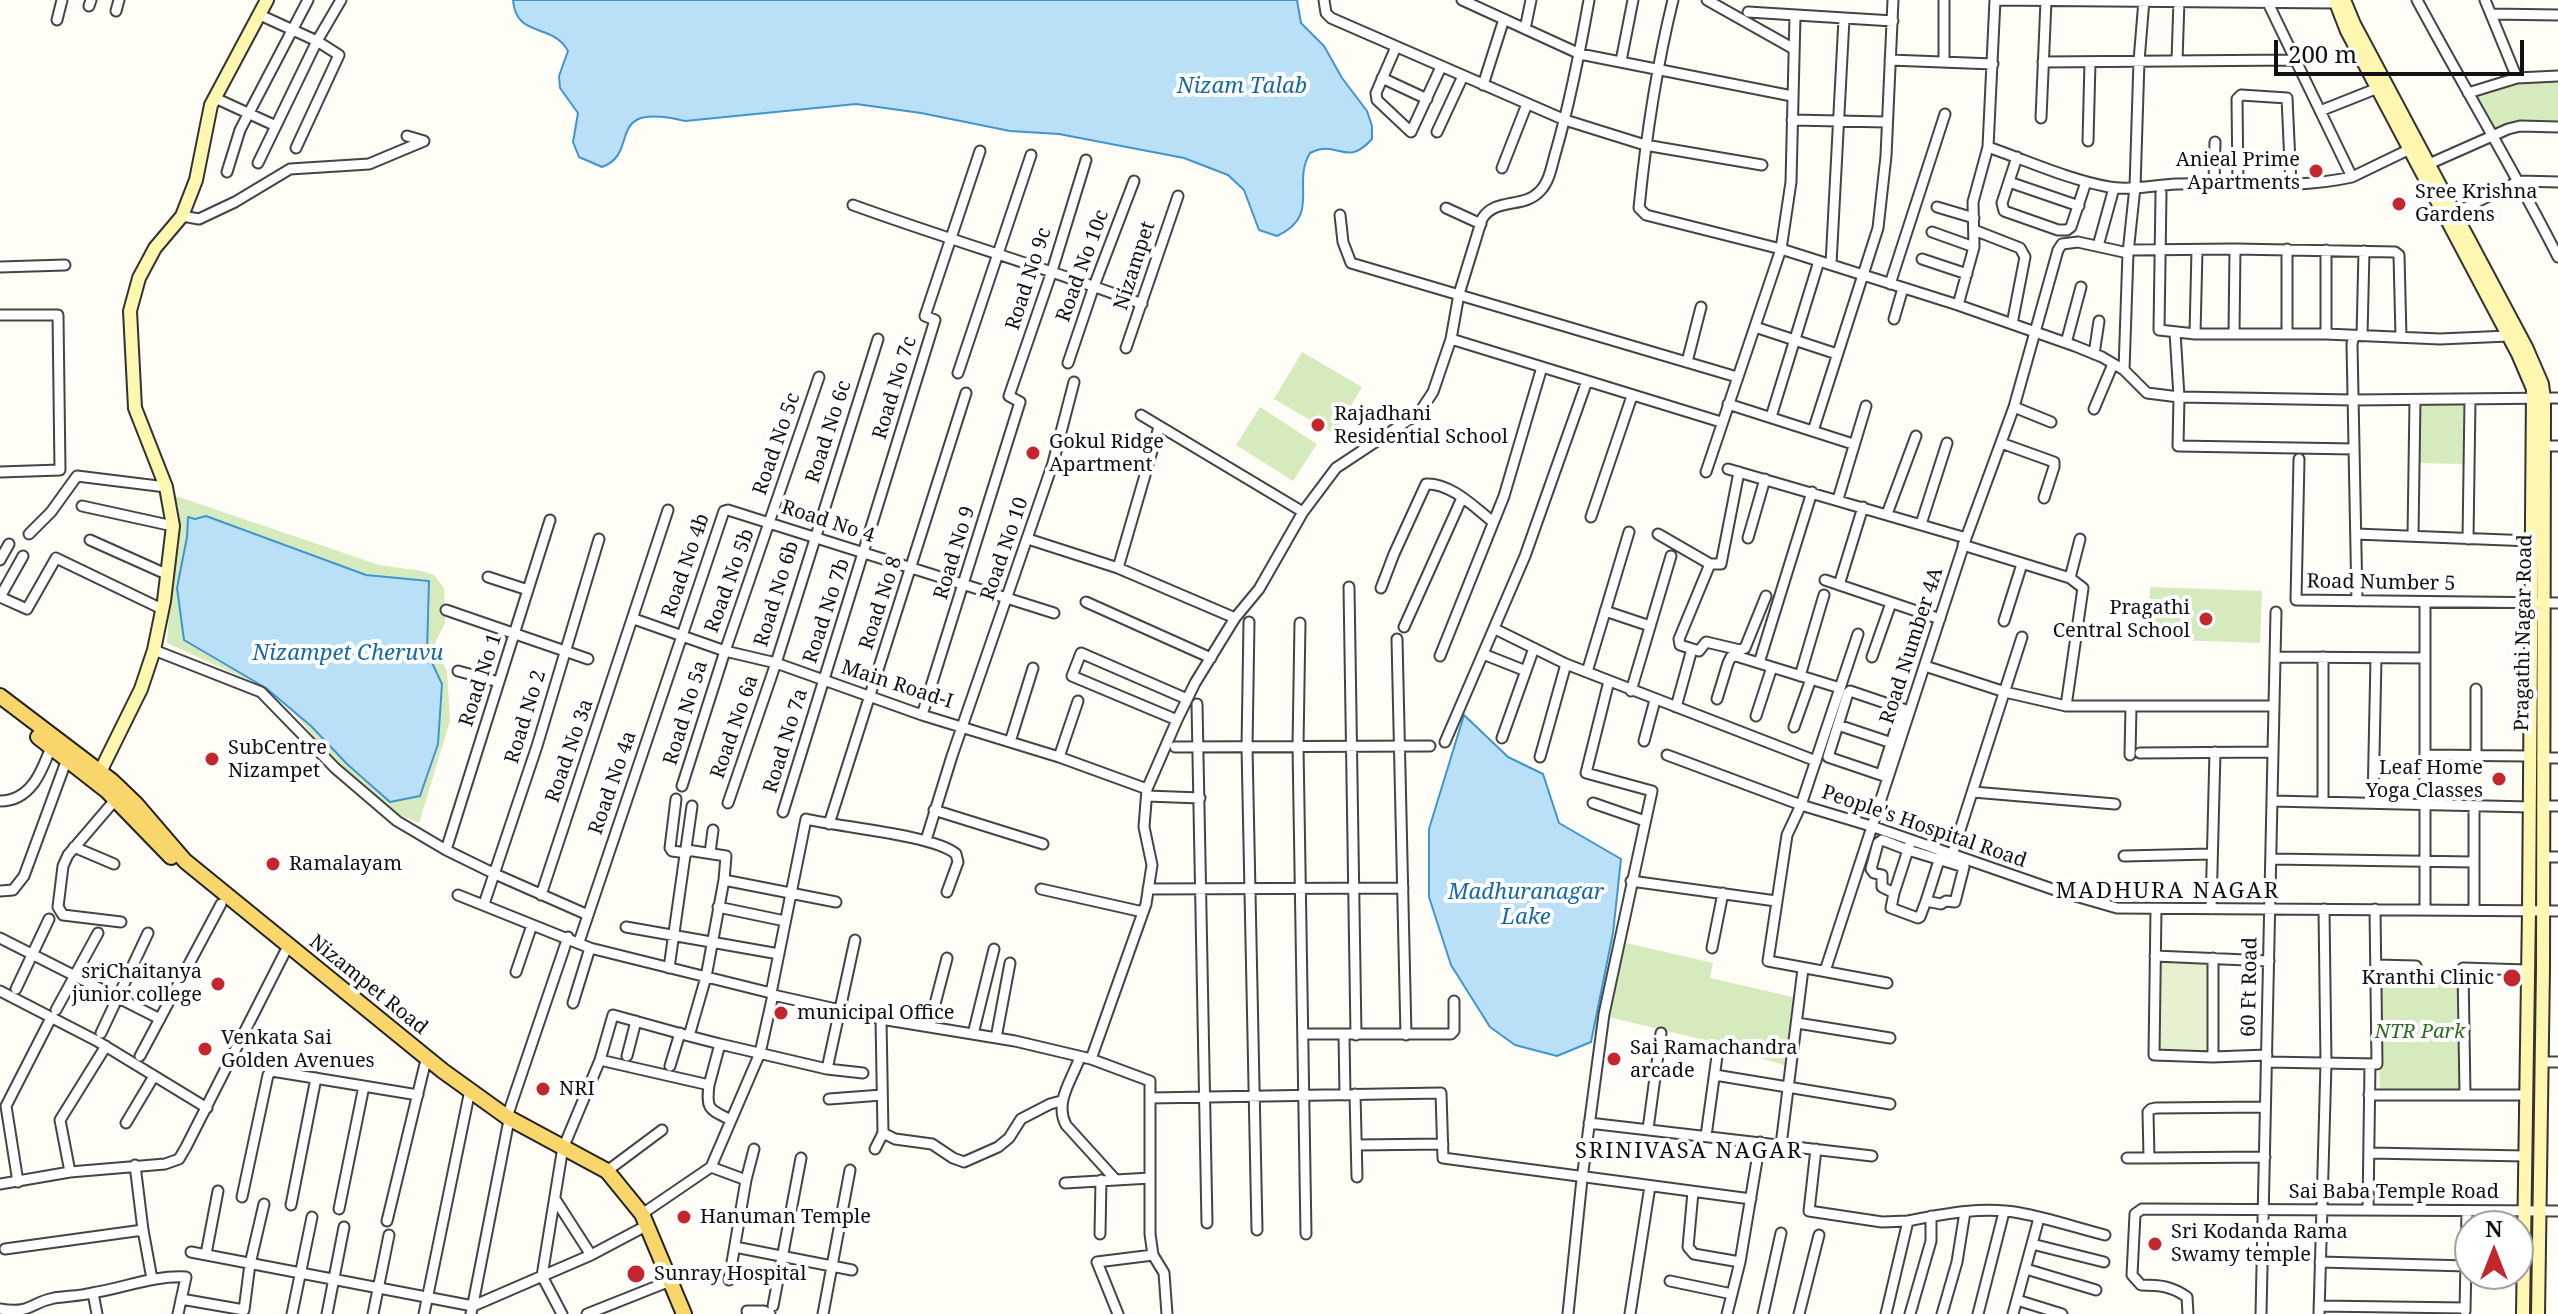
<!DOCTYPE html>
<style>
body{margin:0}
#map{position:relative;width:2558px;height:1314px;overflow:hidden;background:#fffdf5;font-family:"Noto Serif",serif}
canvas{display:block}
.north{position:absolute;left:2454px;top:1210px;width:80px;height:80px;box-sizing:border-box;background:#fff;border:2px solid #a0a0a0;border-radius:50%;rotate:0deg;font-size:22px;font-weight:700;line-height:32px;text-align:center;color:#111}
.north::after{content:'';display:block;margin:auto;width:28px;height:36px;background:#c4262e;clip-path:polygon(50% 0,100% 100%,50% 72%,0 100%)}
.scale{position:absolute;left:2274px;top:40px;width:250px;height:36px;box-sizing:border-box;border:4px solid #111;border-top:0;padding-left:10px;font-size:24px;line-height:28px;white-space:nowrap;color:#111;-webkit-text-stroke:6px #fff;paint-order:stroke}
</style>
<div id="map">
<canvas width="2558" height="1314"></canvas>
<div class="north">N</div>
<div class="scale">200 m</div>
</div>
<script>
const ctx = document.querySelector('canvas').getContext('2d');
ctx.lineJoin = 'round';
function paint(path, color) { ctx.fillStyle = color; ctx.fill(path, 'evenodd'); }
function stroke(path, color, width, dash) { ctx.strokeStyle = color; ctx.lineWidth = width; ctx.lineCap = dash ? 'butt' : 'round'; ctx.setLineDash(dash || []); ctx.stroke(path); }
function label(font, color, halo, rows, align = 'center') {
  ctx.font = font + ' "Noto Serif",serif'; ctx.lineWidth = 8; ctx.setLineDash([]); ctx.textBaseline = 'middle'; ctx.strokeStyle = halo; ctx.fillStyle = color; for (const [text, x, y, turn = 0] of rows) {
    ctx.save(); ctx.translate(x, y); ctx.rotate((+turn || 0) * Math.PI / 180); ctx.textAlign = isNaN(turn) ? turn : align; if (halo) ctx.strokeText(text, 0, 0); ctx.fillText(text, 0, 0); ctx.restore();
  }
}
paint(new Path2D(`
 M2558,78V125L2495,131L2475,95L2519,82Z
 M1302,352L1362,387L1334,434L1274,399Z
 M2418,404L2465,405L2464,464L2417,463Z
 M1260,407L1317,444L1293,481L1236,445Z
 M176,496L379,565L422,571L434,575L444,588L445,623L435,643L436,651L447,671L450,721L419,823L389,810L340,768L287,705L268,689L167,643Z
 M2150,587L2262,591L2260,643L2148,639Z
 M1626,943L1713,963L1710,978L1797,998L1786,1066L1704,1040L1609,1017Z
 M2459,971L2461,1092L2380,1093L2378,972Z`), '#d5ebbd');
paint(new Path2D(`
 M2160,963H2209V1053H2160Z`), '#e6f2cf');
const water = new Path2D(`
 M513,0H1297L1301,23L1324,46L1342,78L1367,111L1372,126V139C1345,169 1338,138 1310,153C1291,184 1322,215 1277,236L1259,230L1244,190L1228,175L1184,158L1059,134L1010,131L921,113L856,104L685,121C601,101 642,153 602,167L579,157L573,142L578,113L560,88L559,76L568,51C552,22 516,39 513,0Z
 M206,516L366,575L429,581L427,652L442,684L438,744L420,796L390,802L347,764L311,726L266,688L184,640L177,588L187,537L188,517L195,519Z
 M1464,715L1508,757L1543,774L1559,823L1621,859L1613,933L1591,1042L1557,1056L1515,1045L1490,1027L1451,965L1429,897V829Z`);
paint(water, '#b9e0f7');
stroke(water, '#3f96cf', 2);
const street = new Path2D(`
 M1324,0L1326,13L1331,18L1565,120L1645,145L1762,165
 M1462,0L1580,54L1792,96
 M1673,0C1656,69 1646,137 1639,208L1646,215L1781,249L1958,305L2075,346L2102,357L2124,370L2147,393L2179,397L2353,400L2558,398
 M1707,0L1794,49
 M1995,0L2335,3
 M2417,0C2463,86 2514,170 2558,257
 M2485,0L2517,78
 M2268,3L2352,177L2410,149
 M89,6L91,0
 M116,11L119,0
 M1748,12L1893,21
 M2491,14L2558,15
 M260,15L317,41L341,0
 M57,20L62,0
 M1525,29L1531,0
 M1396,47L1376,93L1377,100L1411,132L1441,67
 M1890,60L1993,64
 M1621,61L1633,0
 M1944,61V0
 M2177,61L2179,0
 M2043,62L2294,60
 M1382,78L1427,99
 M1483,85L1504,19
 M2468,93L2517,78L2558,76
 M215,98L276,126
 M2320,111L2378,88
 M2041,118L2046,1
 M1792,120L1886,122
 M1437,132L1463,76
 M2088,141L2090,62
 M1988,147C2028,161 2067,179 2109,187C2130,191 2155,185 2176,184C2235,182 2294,190 2352,177
 M2017,157L2002,203L2004,211L2058,230H2067L2071,227L2086,182
 M258,163L317,41L339,55L296,148
 M2429,164L2508,129L2520,126L2558,127
 M1502,168L1527,104
 M227,172L240,130L308,0
 M2009,182L2079,206
 M2214,184L2215,142
 M2238,185L2237,99L2241,95L2287,98L2291,185
 M2161,193L2159,330L2195,334H2326L2440,339L2508,336
 M853,205C949,240 1047,268 1142,304
 M1937,207L1974,218
 M1446,208L1481,224
 M2455,213L2519,181L2558,182
 M1340,215L1343,242L1351,263L1737,377
 M182,216L199,219L235,202L290,169L369,164L424,141L407,136
 M1974,230L2020,248L2025,257L2012,324
 M1932,232L1974,247
 M2098,246L2114,188
 M2287,249V334
 M2129,250L2235,249L2395,252L2399,255L2401,337
 M1922,259L1967,274
 M1831,264L1844,19
 M0,267L65,265
 M1890,284L1945,114
 M1958,305L1974,247L1973,202L1988,147L1995,0
 M0,315H58L60,470L0,472
 M1894,319L1903,288
 M1755,327L1837,354
 M2175,332L2179,397L2178,446L2354,449
 M2234,333L2235,249
 M2195,334L2197,250
 M2326,334V250
 M2354,336L2352,344L2357,601
 M2362,336L2364,251
 M1451,339L1721,422
 M2066,343L2081,287
 M1126,348L1178,196
 M2094,354L2099,321
 M1687,362L1701,307
 M1068,363L1094,286L1134,181
 M2124,370L2128,253L2135,187L2139,61L2144,0
 M958,373L1031,155
 M1728,404L1853,444
 M2014,407L2051,422
 M2094,409L2113,364
 M1141,415L1303,512
 M1771,417L1819,261
 M1813,431L1878,228L1886,156L1893,0
 M2001,443L2054,462V467L2044,498
 M2545,446H2558
 M2299,459L2296,600L2558,603
 M1728,469L1966,538
 M1706,472L1781,249L1791,182L1795,16
 M1838,499L1866,406
 M82,506L173,526
 M1887,514L1916,436
 M1591,517L1632,396
 M1921,524L1947,443
 M29,534L51,512L77,476L166,487
 M1658,534L1710,564H1721L1739,472
 M2356,534L2531,541
 M2413,536L2415,400
 M1748,538L1765,479
 M1028,539L1118,568L1235,618
 M2468,539L2470,400
 M90,540L166,574
 M1963,545L2070,578L2083,588L2066,706
 M0,560L9,544
 M1710,564L1679,639L1680,645L1699,651L1706,642L1740,650L1745,648L1766,596
 M1118,568L1159,427
 M488,577L528,590
 M2070,578L2080,539
 M1825,580L1940,619
 M1839,585L1863,507
 M1349,587L1356,1035
 M1381,588L1394,554L1426,484C1451,483 1474,507 1492,521
 M0,597L27,609L56,558L162,609
 M0,597L23,556
 M1086,602L1211,658
 M446,610L588,659
 M1605,611L1650,626
 M634,619L725,651L776,663L922,715L1059,757L1147,789
 M2004,621L2022,564
 M1249,622L1247,747L1257,1230
 M1300,623L1298,746L1306,1234
 M1404,627L1462,498
 M1495,629L1566,664L1816,761
 M1858,634L1801,805L1787,835L1768,961L1887,983
 M1397,639L1406,1035
 M154,650L261,692L335,768L397,821L446,850L495,874L588,915
 M1483,654L1526,671
 M1440,656L1504,496L1542,367
 M1872,657L1891,603
 M2275,657L2425,658
 M1759,663L1812,492
 M1925,666L2005,692L2066,706H2274
 M458,671L499,682
 M1587,672L1629,532
 M1800,676L1824,595
 M1631,691L1671,556
 M1717,699L1728,663L1731,657L1736,656L1840,688
 M1197,704L1207,1223
 M1676,707L1692,649
 M922,715L1020,402L1009,396L1052,271L1086,160
 M1756,716L1772,667
 M1177,720L1072,676L1081,653L1187,699
 M1838,725L1895,744
 M1794,727L1811,679
 M1502,738L1534,648
 M1644,741L1655,700
 M1010,742L1033,668
 M1445,742L1525,556L1587,381
 M1175,747L1430,746
 M2140,753L2273,752
 M1667,755L1801,805L1871,826L2058,891L2117,908L2558,911
 M2130,755L2131,707
 M2425,755L2528,756
 M2476,755V689
 M1059,757L1078,701
 M1540,757L1566,664
 M2542,758H2558
 M1881,775L1902,709
 M1887,777L1828,757L1848,693L1850,691L1909,711
 M682,786L725,651L819,377
 M1973,792L2115,804
 M1147,796L1200,798
 M676,799L670,848L672,851L687,853
 M115,800L68,855L63,866L58,907L63,915L121,922
 M0,801C31,801 42,771 51,747
 M2272,801L2530,807
 M2323,802V657
 M728,803L776,663L878,339
 M1593,803L1645,821
 M2373,803L2376,658
 M2474,806V910
 M2542,806H2558
 M934,810L1043,844
 M783,812L935,320L925,316L980,151
 M829,824L966,393
 M926,840L952,756L1053,463L1074,382
 M74,847L114,864
 M446,850L550,520
 M687,850L726,856L724,880
 M710,853L713,830
 M1952,855L2022,637
 M2124,856L2211,854
 M2542,857H2558
 M2271,859L2474,862
 M1631,881L1776,901
 M1041,889L1143,912
 M1148,889L1403,888
 M0,891L13,890L24,876L67,759
 M1894,893L1908,850L1964,867L1955,902L1946,901L1941,904L1926,901L1920,917L1918,918L1891,908L1894,893L1882,887V875L1874,873L1871,869L1878,843L1882,840L1908,850L1911,840
 M458,895L590,948L771,993
 M541,895L668,510
 M1926,901L1941,854
 M484,904L537,746L599,539
 M718,907L785,921
 M2156,909L2154,1055L2213,1057L2267,1055
 M2211,909L2215,752
 M2425,910V602
 M626,927L779,954
 M0,938L160,1019
 M579,942L724,511L728,510L1054,613
 M1712,948L1723,893
 M2155,956L2269,961
 M2213,958V1057
 M2376,965L2416,966
 M669,968L692,806
 M1825,971L1966,538L2014,407L2058,250L2062,244L2078,242L2128,253
 M516,972L532,925
 M16,989L49,919
 M0,991L97,1041L207,1108
 M773,995L881,1019L1015,1041L1091,1059L1150,1081V1234L1153,1255L1164,1273L1167,1314
 M573,1003L590,948
 M56,1010L98,933
 M1797,1023L1890,1038
 M929,1027L947,958
 M101,1033L148,933
 M973,1034L994,949
 M1303,1034H1451L1454,1031V1001
 M1344,1035L1345,1095
 M996,1038L1010,963
 M720,1044L689,1036L706,977L724,880L836,902
 M140,1056L221,904
 M627,1056L636,1021
 M1080,1057C1072,1080 1054,1102 1066,1125L1115,1179
 M1091,1059L1146,904L1152,865L1144,827L1147,789L1177,720L1195,683L1235,618L1259,589L1303,512L1336,468L1419,413L1433,392L1451,339L1459,294L1482,219C1495,197 1524,209 1540,191C1550,181 1552,164 1556,151C1570,102 1580,51 1589,0
 M600,1060L613,1015L689,1036
 M2267,1062L2377,1064L2375,909
 M2542,1062H2558
 M670,1066L680,1033
 M827,1069L855,940
 M1715,1075L1890,1104
 M709,1085C706,1110 709,1109 731,1120
 M1355,1094L1357,1177
 M2369,1095H2526
 M2465,1095L2463,968L2527,970
 M1150,1098L1441,1093L1443,1158L1751,1199
 M829,1099L882,1095
 M507,1117L568,937
 M126,1123L154,1076
 M1589,1123L1872,1156
 M1648,1129L1661,1033
 M883,1133L895,1139L932,1144L953,1158L964,1162L998,1147L1009,1138L1021,1119L1050,1104L1061,1101
 M1706,1136L1718,1049
 M1357,1145L1443,1144
 M1781,1145L1803,969
 M564,1146L600,1060L709,1085L720,1044L827,1069L863,1073
 M875,1149L883,1133L881,1019
 M1816,1149L1809,1211L1882,1222L1908,1221L1886,1314
 M2369,1153L2525,1156
 M2265,1157L2149,1158L2148,1112L2151,1109L2156,1108L2265,1107
 M2127,1158H2149
 M711,1167L746,1180L729,1280
 M607,1171L662,1130
 M70,1172L60,1120L106,1046
 M746,1180L754,1149
 M18,1182L6,1106L51,1018
 M1065,1183L1150,1178
 M0,1184L70,1172L165,1164L179,1159L186,1147L285,952
 M1693,1192L1688,1247L1694,1254L1740,1262
 M242,1197L268,1075L272,1071L418,1095
 M555,1199L591,1255
 M291,1205L316,1078
 M339,1209L364,1086
 M2368,1210L2370,1064
 M642,1214L711,1167L760,1053L773,995L771,993L806,819C839,827 934,835 956,854L958,862L947,892
 M387,1221L425,1064
 M1908,1221C1944,1214 1983,1206 2020,1213C2048,1218 2077,1228 2105,1235
 M143,1230L152,1279
 M1100,1234L1101,1180
 M2032,1244L2104,1262
 M735,1247L852,1270
 M5,1249L143,1230L135,1165
 M191,1252L473,1306L591,1255L642,1228
 M206,1254L218,1191
 M2320,1262L2467,1266
 M2026,1269L2096,1290
 M1670,1281L1732,1294
 M93,1293L97,1314
 M181,1299L244,1310L250,1264L264,1204
 M2017,1300L2062,1314
 M773,1306L801,1158
 M2319,1306L2465,1308
 M0,1309C32,1314 29,1303 54,1298C67,1296 80,1296 92,1293C124,1288 154,1275 186,1277L178,1314
 M2465,1311L2467,1211
 M292,1314L312,1217
 M327,1314L344,1227
 M373,1314L389,1235
 M424,1314L469,1095
 M471,1314L508,1125
 M562,1314L542,1276L562,1153
 M587,1314L665,1283
 M748,1314L747,1311H764L770,1314
 M823,1314L850,1170
 M1118,1314L1097,1262L1153,1255
 M1568,1314L1582,1179L1604,1014L1652,791L1586,773L1609,681
 M1630,1314L1650,1186
 M1727,1314L1740,1262L1760,1142
 M1763,1314L1781,1233
 M1799,1314L1819,1235
 M1910,1314L1931,1241V1216
 M1942,1314L1957,1262L1965,1212
 M1978,1314L2004,1212
 M2013,1314L2039,1218
 M2188,1314L2187,1297C2171,1286 2160,1285 2141,1285L2132,1275L2135,1214L2142,1209L2558,1211
 M2261,1314L2276,612
 M2319,1314L2326,1063L2324,909`);
const secondary = new Path2D(`
 M2335,0L2347,31L2518,354L2533,389L2529,910L2523,1314
 M2344,0L2354,24L2526,347L2542,384L2544,399L2543,969L2538,1314
 M100,772L141,689L154,650L164,601L173,526L166,487L135,408L130,311L139,278L155,248L182,216L196,180L211,105L267,0`);
const primary = new Path2D(`
 M0,696L112,781L136,804L185,861L443,1071L507,1117L607,1171L642,1214L684,1314
 M38,737L107,791L171,857`);
stroke(street, '#444', 13);
stroke(secondary, '#333', 16);
stroke(primary, '#222', 18);
stroke(street, '#fff', 9);
stroke(secondary, '#fff6b0', 12);
stroke(primary, '#f9d66b', 14);
for (const [x, y, r, color] of [
 [2316,171,8,"#c4262e"],
 [2399,204,8,"#c4262e"],
 [1318,425,8,"#c4262e"],
 [1033,453,8,"#c4262e"],
 [2206,619,8,"#c4262e"],
 [212,759,8,"#c4262e"],
 [2499,779,8,"#c4262e"],
 [273,864,8,"#c4262e"],
 [2512,978,10,"#c4262e"],
 [218,984,8,"#c4262e"],
 [781,1013,8,"#c4262e"],
 [205,1049,8,"#c4262e"],
 [1614,1059,8,"#c4262e"],
 [543,1089,8,"#c4262e"],
 [684,1217,8,"#c4262e"],
 [2155,1244,8,"#c4262e"],
 [636,1274,10,"#c4262e"]
]) { const dot = new Path2D(); dot.arc(x, y, r, 0, 2 * Math.PI); ctx.fillStyle = color; ctx.fill(dot); stroke(dot, '#fff', 3); }
label('20px', '#111', '#fff', [
 ["Anieal Prime",2300,160,"right"],
 ["Apartments",2300,183,"right"],
 ["Sree Krishna",2415,192],
 ["Gardens",2415,215],
 ["Rajadhani",1334,414],
 ["Residential School",1334,437],
 ["Gokul Ridge",1049,442],
 ["Apartment",1049,465],
 ["Pragathi",2190,608,"right"],
 ["Central School",2190,631,"right"],
 ["SubCentre",228,748],
 ["Nizampet",228,771],
 ["Leaf Home",2483,768,"right"],
 ["Yoga Classes",2483,791,"right"],
 ["Ramalayam",289,864],
 ["sriChaitanya",202,972,"right"],
 ["junior college",202,995,"right"],
 ["Kranthi Clinic",2494,978,"right"],
 ["municipal Office",797,1013],
 ["Venkata Sai",221,1038],
 ["Golden Avenues",221,1061],
 ["Sai Ramachandra",1630,1048],
 ["arcade",1630,1071],
 ["NRI",559,1089],
 ["Hanuman Temple",700,1217],
 ["Sri Kodanda Rama",2171,1232],
 ["Swamy temple",2171,1255],
 ["Sunray Hospital",654,1274]
], 'left');
label('20px', '#111', '#fff', [
 ["Road No 10c",1083,266,-70],
 ["Nizampet",1135,266,-72],
 ["Road No 9c",1029,279,-72],
 ["Road No 7c",895,388,-73],
 ["Road No 6c",829,432,-72],
 ["Road No 5c",777,444,-71],
 ["Road No 4",828,522,18],
 ["Road No 10",1005,549,-71],
 ["Road No 9",955,553,-73],
 ["Road No 4b",686,566,-71],
 ["Road No 5b",730,581,-70],
 ["Road Number 5",2381,583,1],
 ["Road No 6b",777,594,-73],
 ["Road No 8",881,603,-72],
 ["Road No 7b",827,611,-72],
 ["Pragathi Nagar Road",2524,633,-89],
 ["Road Number 4A",1912,646,-72],
 ["Road No 1",481,680,-72],
 ["Main Road-I",897,685,18],
 ["Road No 5a",686,713,-73],
 ["Road No 2",526,717,-73],
 ["Road No 6a",735,727,-71],
 ["Road No 7a",786,741,-73],
 ["Road No 3a",570,751,-71],
 ["Road No 4a",613,783,-71],
 ["People's Hospital Road",1924,827,19],
 ["Nizampet Road",368,985,39],
 ["60 Ft Road",2250,987,-89],
 ["Sai Baba Temple Road",2394,1192]
]);
label('italic 20px', '#2f6b1f', '#fff', [
 ["NTR Park",2420,1032]
]);
label('italic 22px', '#1768a6', '#fff', [
 ["Nizam Talab",1242,87],
 ["Nizampet Cheruvu",348,654],
 ["Madhuranagar",1526,893],
 ["Lake",1526,918]
]);
ctx.letterSpacing = '2px';
label('22px', '#111', '#fff', [
 ["MADHURA NAGAR",2168,892],
 ["SRINIVASA NAGAR",1689,1152]
]);
ctx.letterSpacing = '0px';
</script>
